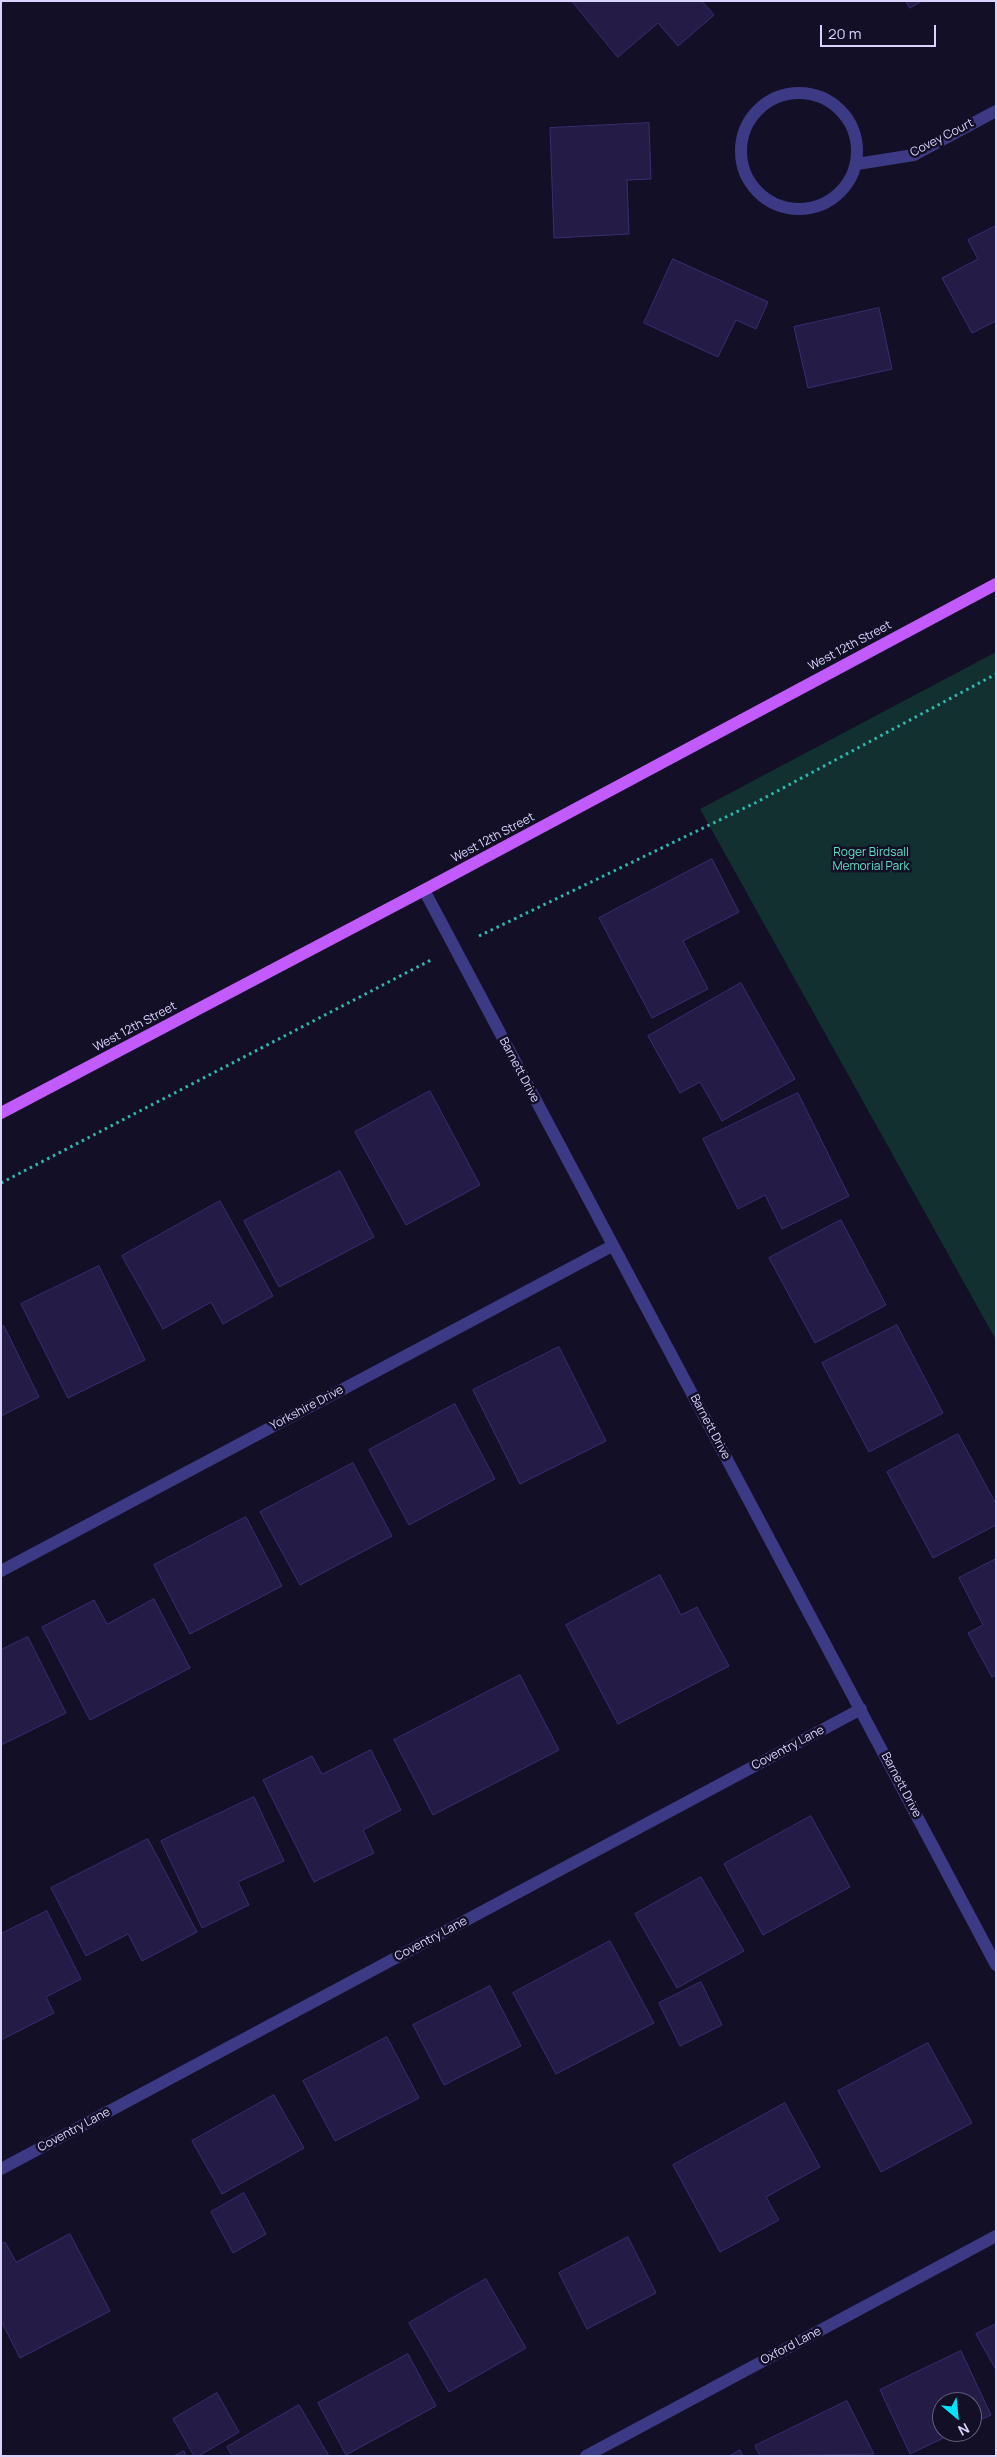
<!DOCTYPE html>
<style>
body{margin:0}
#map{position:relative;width:997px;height:2457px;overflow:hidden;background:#130f26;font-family:Manrope,sans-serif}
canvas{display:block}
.frame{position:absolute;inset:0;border:2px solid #d9d4ff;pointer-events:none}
.north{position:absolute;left:932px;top:2392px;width:50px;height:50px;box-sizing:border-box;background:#130f26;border:1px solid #625e7d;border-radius:50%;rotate:152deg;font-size:14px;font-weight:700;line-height:20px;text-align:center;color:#d9d4ff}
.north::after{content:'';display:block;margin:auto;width:18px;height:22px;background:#00e5ff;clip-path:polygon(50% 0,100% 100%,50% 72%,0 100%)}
.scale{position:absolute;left:820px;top:25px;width:116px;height:22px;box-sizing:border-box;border:2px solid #d9d4ff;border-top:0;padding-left:6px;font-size:15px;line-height:18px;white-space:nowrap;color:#d9d4ff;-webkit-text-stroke:4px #130f26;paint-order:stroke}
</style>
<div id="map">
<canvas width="997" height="2457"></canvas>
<div class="frame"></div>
<div class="north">N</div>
<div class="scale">20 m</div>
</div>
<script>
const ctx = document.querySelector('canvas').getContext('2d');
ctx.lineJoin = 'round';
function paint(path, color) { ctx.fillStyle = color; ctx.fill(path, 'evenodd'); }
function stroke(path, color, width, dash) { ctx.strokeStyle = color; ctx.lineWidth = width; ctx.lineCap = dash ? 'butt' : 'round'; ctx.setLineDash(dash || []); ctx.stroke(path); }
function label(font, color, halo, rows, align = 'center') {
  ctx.font = font + ' Manrope,sans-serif'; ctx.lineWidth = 5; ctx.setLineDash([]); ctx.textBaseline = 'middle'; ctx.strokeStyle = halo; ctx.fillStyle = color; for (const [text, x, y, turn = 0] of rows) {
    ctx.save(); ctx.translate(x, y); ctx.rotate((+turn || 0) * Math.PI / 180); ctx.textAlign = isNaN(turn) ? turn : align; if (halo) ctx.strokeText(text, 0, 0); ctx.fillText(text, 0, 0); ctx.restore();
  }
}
paint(new Path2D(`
 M996,652V1340L700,809Z`), '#12302f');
const building = new Path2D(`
 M572,1H702L714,15L678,46L658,23L618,57Z
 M906,1H922L910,8Z
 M649,123L651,179L627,180L629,234L554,238L550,128Z
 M996,226V321L972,333L942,278L978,259L968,240Z
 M673,259L768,302L756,329L736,320L718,357L644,323Z
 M879,308L892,369L808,388L794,327Z
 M712,859L739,912L683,941L708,989L652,1018L599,918Z
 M741,983L795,1079L722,1121L700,1082L680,1093L648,1036Z
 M430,1091L480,1185L406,1225L355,1132Z
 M798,1093L849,1196L782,1229L765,1195L738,1209L703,1139Z
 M340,1171L374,1237L279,1287L244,1221Z
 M220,1201L273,1296L223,1324L211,1302L163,1329L122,1256Z
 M841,1220L886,1305L815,1343L769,1258Z
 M99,1266L145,1360L68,1398L21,1304Z
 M897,1325L943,1413L869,1452L822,1363Z
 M4,1326L39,1397L1,1416V1327Z
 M559,1347L606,1441L520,1484L473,1390Z
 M455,1404L495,1479L409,1525L369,1450Z
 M958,1434L996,1504V1525L933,1558L887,1472Z
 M353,1463L392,1536L300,1585L260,1512Z
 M246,1517L282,1586L190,1634L154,1565Z
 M996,1559V1675L992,1677L968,1633L983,1625L959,1578Z
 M660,1575L681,1615L697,1607L729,1666L618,1724L566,1625Z
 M154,1599L190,1668L90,1720L42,1627L94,1600L107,1624Z
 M28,1637L66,1713L1,1745V1650Z
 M520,1675L559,1750L433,1815L394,1740Z
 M371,1750L401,1810L363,1830L374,1853L314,1882L263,1780L312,1756L322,1774Z
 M254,1797L284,1861L238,1882L249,1905L202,1928L161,1841Z
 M811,1816L850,1887L763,1935L724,1864Z
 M148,1839L197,1932L142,1961L128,1934L86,1956L51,1888Z
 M701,1877L744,1951L677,1988L635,1914Z
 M47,1911L81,1979L46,1997L54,2013L1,2040V1934Z
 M610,1941L654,2023L556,2074L513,1993Z
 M701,1982L722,2025L680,2046L659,2003Z
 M490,1986L521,2046L444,2085L413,2025Z
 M387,2037L419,2098L335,2141L303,2081Z
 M928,2043L972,2123L881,2172L838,2091Z
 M274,2095L304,2148L222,2194L192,2141Z
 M785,2103L820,2167L766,2197L779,2220L720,2252L673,2165Z
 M244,2193L266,2234L233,2253L211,2212Z
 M70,2234L110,2311L20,2358L1,2321V2244L5,2242L16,2262Z
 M628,2237L656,2293L587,2329L559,2273Z
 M486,2279L526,2348L449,2392L409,2323Z
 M996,2324V2370L976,2334Z
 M961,2351L991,2415L972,2424V2402H942V2432H956L910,2454L880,2390Z
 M408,2354L436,2406L346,2455L318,2403Z
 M217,2393L239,2432L199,2456H194L173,2419Z
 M847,2401L874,2454L760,2456L755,2446Z
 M299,2405L329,2456H232L227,2447Z
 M740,2450L743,2456H730Z
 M184,2451L186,2456H174Z`);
paint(building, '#241b47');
stroke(building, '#3b2d73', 1);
stroke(new Path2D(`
 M479,936L755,803L996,674
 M1,1183L431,960`), '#2fb8b0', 3, [2.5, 4]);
stroke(new Path2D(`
 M741 151a58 58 0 1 1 116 0a58 58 0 1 1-116 0Z
 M857,164L914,155L996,111
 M424,890L996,1965
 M1,1571L612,1246
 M1,2169L861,1709
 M586,2456L996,2236`), '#3d3a85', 12);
stroke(new Path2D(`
 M1,1113L424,890L996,584`), '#c25bff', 12);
label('12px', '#d9d4ff', '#130f26', [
 ["Covey Court",942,138,-27],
 ["West 12th Street",850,646,-28],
 ["West 12th Street",493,838,-28],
 ["West 12th Street",135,1027,-28],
 ["Barnett Drive",519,1070,62],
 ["Yorkshire Drive",307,1408,-28],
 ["Barnett Drive",710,1427,62],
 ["Coventry Lane",788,1748,-28],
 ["Barnett Drive",901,1785,62],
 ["Coventry Lane",431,1939,-28],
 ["Coventry Lane",74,2130,-28],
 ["Oxford Lane",791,2346,-28]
]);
label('12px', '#5fe0c0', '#130f26', [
 ["Roger Birdsall",871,853],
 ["Memorial Park",871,867]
]);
</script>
